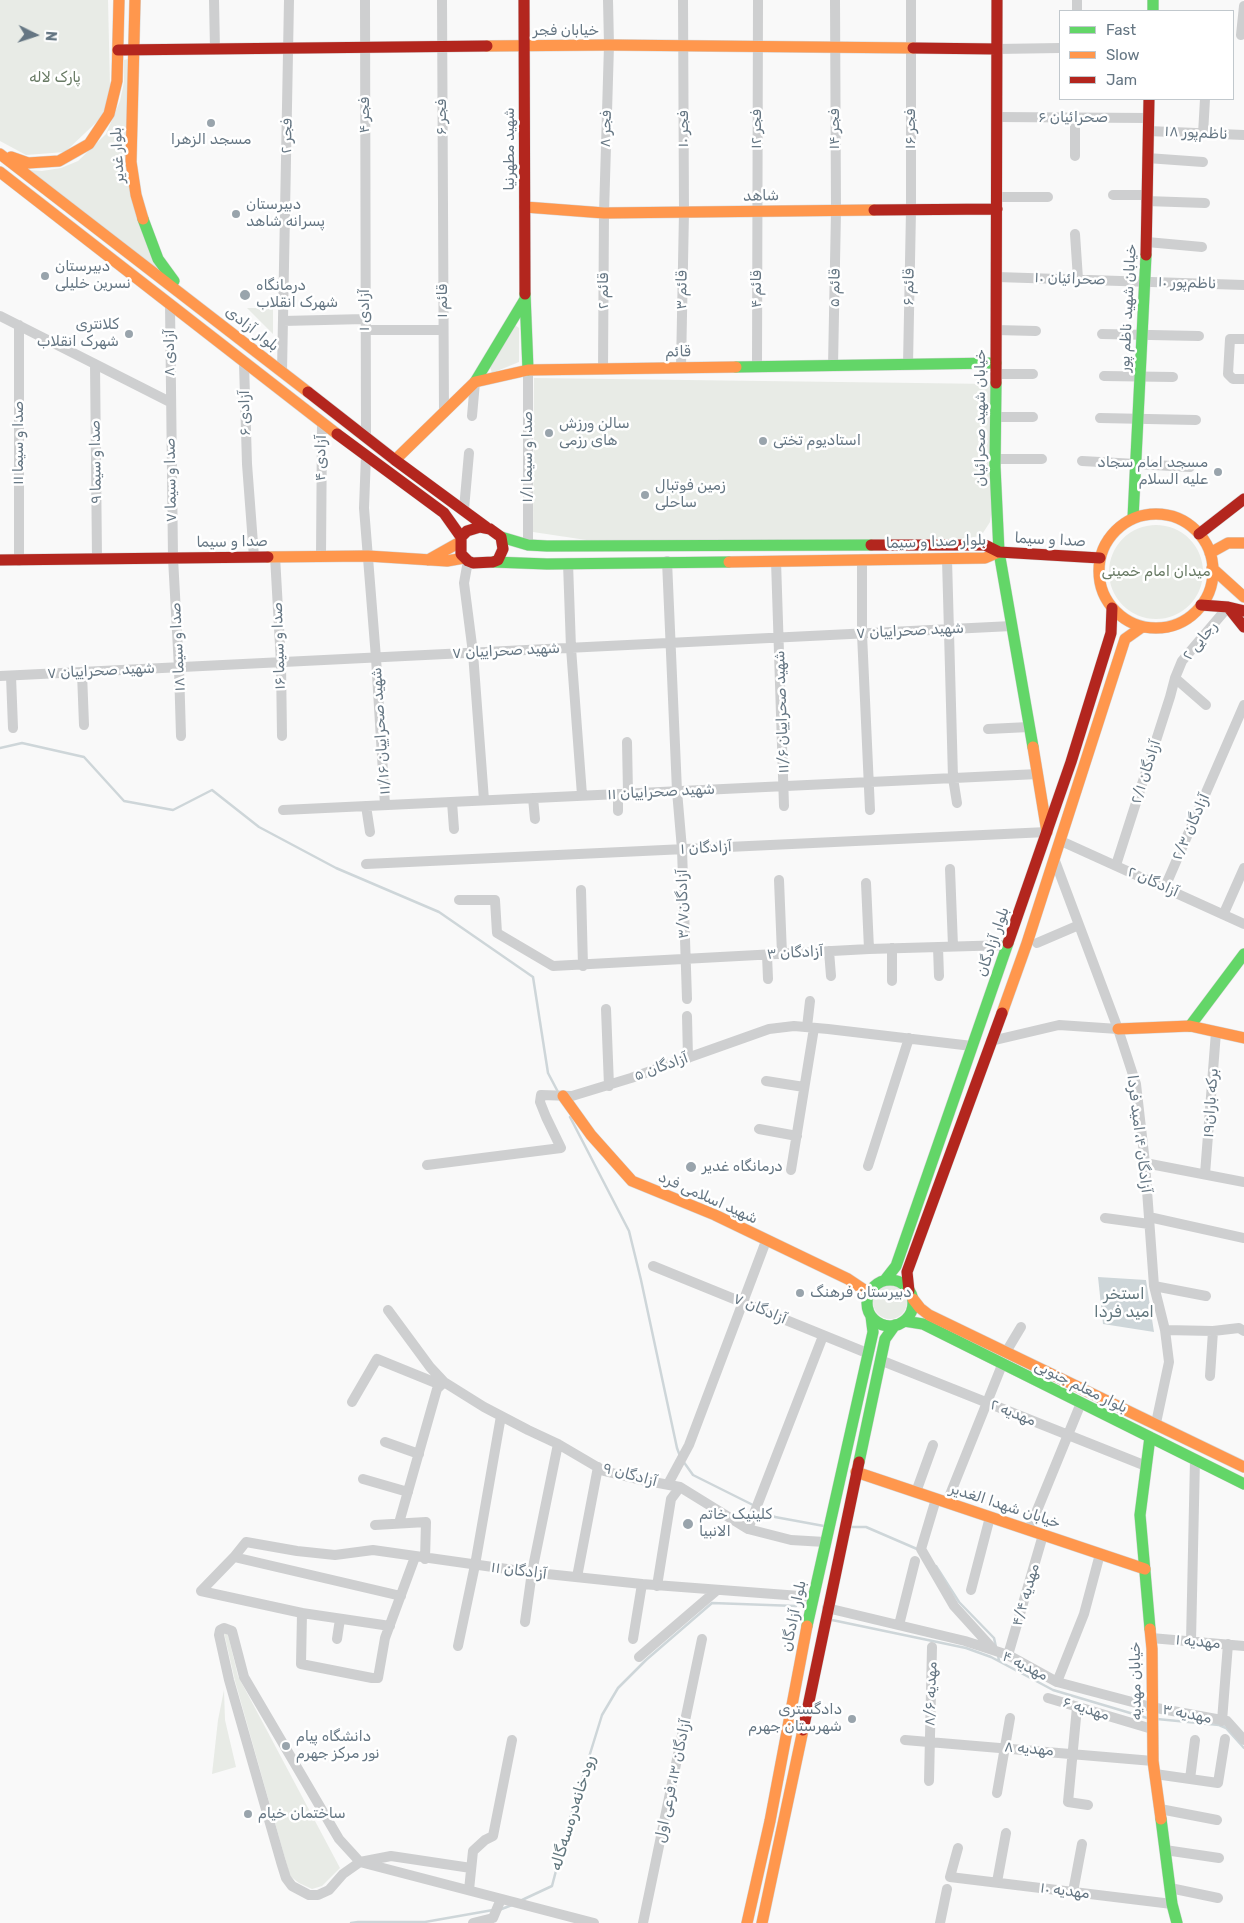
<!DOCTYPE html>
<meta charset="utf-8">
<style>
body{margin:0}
#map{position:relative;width:1244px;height:1923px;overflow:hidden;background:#f9f9f9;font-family:Rubik,sans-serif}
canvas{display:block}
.legend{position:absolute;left:1059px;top:10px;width:175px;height:90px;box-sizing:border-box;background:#fff;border:1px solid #c1c8cd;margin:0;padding:6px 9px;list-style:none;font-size:15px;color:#657683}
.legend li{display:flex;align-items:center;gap:10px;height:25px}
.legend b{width:25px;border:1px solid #c1c8cd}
.north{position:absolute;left:10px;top:10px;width:50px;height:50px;-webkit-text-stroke:4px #fff;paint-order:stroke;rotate:94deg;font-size:14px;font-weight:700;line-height:20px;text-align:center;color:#657683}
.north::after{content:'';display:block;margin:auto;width:18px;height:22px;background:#657683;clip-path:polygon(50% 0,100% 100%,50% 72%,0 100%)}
</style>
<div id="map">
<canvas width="1244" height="1923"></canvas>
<ul class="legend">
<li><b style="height:6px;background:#63d668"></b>Fast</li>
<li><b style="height:6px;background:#ff974d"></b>Slow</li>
<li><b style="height:6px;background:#b3261e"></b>Jam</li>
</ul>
<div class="north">N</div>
</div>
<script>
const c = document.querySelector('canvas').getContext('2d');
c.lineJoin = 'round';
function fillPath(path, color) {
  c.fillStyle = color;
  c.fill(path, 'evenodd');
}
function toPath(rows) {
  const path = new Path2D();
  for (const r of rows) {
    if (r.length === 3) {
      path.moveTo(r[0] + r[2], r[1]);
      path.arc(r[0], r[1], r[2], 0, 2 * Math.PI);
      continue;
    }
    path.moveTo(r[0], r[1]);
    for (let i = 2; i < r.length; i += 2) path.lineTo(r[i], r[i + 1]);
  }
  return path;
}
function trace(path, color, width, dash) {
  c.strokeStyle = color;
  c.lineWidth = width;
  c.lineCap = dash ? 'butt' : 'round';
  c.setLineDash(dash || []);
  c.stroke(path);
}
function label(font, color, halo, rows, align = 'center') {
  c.font = font + ' Rubik,"Noto Sans Arabic",sans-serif';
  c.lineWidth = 5;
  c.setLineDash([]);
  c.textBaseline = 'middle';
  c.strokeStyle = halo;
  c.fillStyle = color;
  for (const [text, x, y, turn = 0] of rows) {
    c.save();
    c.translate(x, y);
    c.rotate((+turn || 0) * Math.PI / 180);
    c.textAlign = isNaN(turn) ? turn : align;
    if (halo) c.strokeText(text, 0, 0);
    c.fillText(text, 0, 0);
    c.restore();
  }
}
fillPath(toPath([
 [0,0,108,0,110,87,104,115,65,152,26,155,0,141],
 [128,59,126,171,165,275,28,170,42,171,61,168,78,161,106,134,120,101,124,82,124,60],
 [247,308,273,308,273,334],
 [515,325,519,328,519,362,492,373,490,367],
 [534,378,993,384,992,508,990,522,981,536,960,539,593,541,533,532],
 [1156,572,47],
 [890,1302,17],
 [224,1633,228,1635,238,1676,340,1868,322,1886,312,1889,299,1883,290,1876,235,1681],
 [224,1690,225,1720,236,1767,212,1774,218,1720]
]), '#e8ebe6');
fillPath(toPath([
 [1098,1277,1146,1280,1154,1332,1103,1324]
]), '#ced6d9');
trace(toPath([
 [0,748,22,743,84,757,124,801,173,810,212,790,259,827,336,868,439,912,533,977,548,1073,558,1092],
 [570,1117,629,1231,641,1280,677,1448,680,1456],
 [683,1461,693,1475,753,1505],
 [758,1508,775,1517,824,1526],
 [852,1527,866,1527,917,1549],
 [936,1566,959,1602,994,1638,996,1647],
 [832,1620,966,1648,991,1657,1053,1690,1147,1718],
 [998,1655,999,1661],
 [1157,1719,1219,1725,1226,1728,1244,1748],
 [522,1900,552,1886,568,1825,602,1715,618,1688,646,1660,712,1603,796,1606],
 [499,1910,512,1905],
 [351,1923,358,1922,425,1922,493,1910]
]), '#ced6d9', 2.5);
const fast = toPath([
 [1153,0,1153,11],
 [143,219,158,259,174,281],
 [525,294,528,370],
 [736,367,996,363],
 [475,382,525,299],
 [996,383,995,467,999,552,1033,747],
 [1133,518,1146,255],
 [501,537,528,545,547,546,871,545],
 [493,562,547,564,729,562],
 [1190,1026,1244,954],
 [885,1280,896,1266,1008,943],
 [890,1303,23],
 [904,1321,923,1324,1244,1484],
 [1150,1437,1140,1515,1150,1629],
 [859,1462,885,1339,895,1325],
 [807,1626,873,1332,871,1316],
 [1161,1819,1172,1904,1177,1923]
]);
const slow = toPath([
 [135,0,131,162,136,195,143,219],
 [487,46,609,45,913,48],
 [0,154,308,392],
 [11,157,28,163,59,161,89,144,109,114,117,81,119,0],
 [0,172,337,434],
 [525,207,604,213,874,210],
 [395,460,475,382,528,370,736,367],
 [1156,571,57],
 [1210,553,1228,543,1244,543],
 [268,557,368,556,447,561,464,558],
 [428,560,460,542],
 [729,562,985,558,999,552],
 [1212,568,1244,597],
 [1033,747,1047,832],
 [1002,1013,1027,943,1125,639,1142,627],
 [1118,1029,1190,1026,1244,1038],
 [563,1096,591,1135,632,1181,715,1215,848,1279,869,1293],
 [913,1299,920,1308,929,1315,1244,1467],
 [856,1472,1145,1569],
 [1150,1629,1152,1649,1153,1761,1161,1819],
 [747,1923,770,1821,807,1626],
 [762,1923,803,1730]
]);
const jam = toPath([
 [524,0,525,294],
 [913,48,997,49],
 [118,50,487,46],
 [874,210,997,209],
 [1146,255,1149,99],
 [996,383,997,0],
 [308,392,395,460,486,527],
 [337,434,444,513,461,537],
 [480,527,490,529,501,537,503,549,498,560,493,562,473,563,468,561,461,554,461,537,467,531,480,527],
 [1199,534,1244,499],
 [871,545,985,545,999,552,1100,558],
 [0,560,268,557],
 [1201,605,1228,607,1244,611],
 [1228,607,1244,627],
 [1008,943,1071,762,1111,633,1112,608],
 [909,1291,907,1272,1002,1013],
 [803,1730,859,1462]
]);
trace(fast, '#d5d6d7', 12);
trace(slow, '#d5d6d7', 12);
trace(jam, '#d5d6d7', 12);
trace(toPath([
 [214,0,215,49],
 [365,0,366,438],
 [442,0,444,413],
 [1077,11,1077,0],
 [1241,35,1244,6],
 [997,49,1060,48],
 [997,117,1148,118],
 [1148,131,1244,135],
 [1203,134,1205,99],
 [1075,156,1075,118],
 [1147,158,1203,162],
 [1113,195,1146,195],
 [997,197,1048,197],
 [1146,201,1205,203],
 [1075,234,1078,279],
 [1147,242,1202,247],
 [997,277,1244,285],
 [170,304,173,558,179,668,181,736],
 [0,316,170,402],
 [283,321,365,319],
 [365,330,443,330],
 [996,330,1036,331],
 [1102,334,1199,336],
 [1244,339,1230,339,1228,374,1233,379,1244,379],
 [244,363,247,464,254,557],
 [95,364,97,559],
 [908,365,911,210,911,0],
 [757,366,758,0],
 [833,366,836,211,835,0],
 [681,367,684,212,683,0],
 [603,369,604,213,609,45,608,0],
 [528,370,528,545],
 [282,372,289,0],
 [995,374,1033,374],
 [1104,376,1173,377],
 [472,416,475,382],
 [995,417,1033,417],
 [1100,418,1196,420],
 [366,455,364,508,376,658,385,805],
 [995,459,1042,459],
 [1082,461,1190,467],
 [464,509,469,453],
 [275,556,281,663,282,736],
 [321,556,322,423],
 [862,559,862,634,870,810],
 [947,559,953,778,957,803],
 [19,561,19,325],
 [468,561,464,583,473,653,484,800],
 [667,561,677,791,682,849,687,999],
 [776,561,784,806],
 [568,563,571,648,582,795],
 [82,673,84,725],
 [0,676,1012,626],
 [11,676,13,728],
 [1175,678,1206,705],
 [988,729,1029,727],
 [627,742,628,793],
 [533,798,535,819],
 [452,802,454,829],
 [366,806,370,832],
 [283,810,1038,774],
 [618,811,618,794],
 [1061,841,1244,924],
 [1055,861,1118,1029,1136,1084,1145,1163,1154,1286,1165,1330,1169,1362,1156,1423],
 [366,864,1047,832],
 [1116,865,1170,697,1175,678,1182,661,1228,607],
 [950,869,953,946],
 [779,880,782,954],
 [866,883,869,949],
 [1165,887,1244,705],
 [581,890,583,966],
 [459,900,495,900,497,933,553,966,869,949,1008,945],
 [1224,913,1244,868],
 [1037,943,1079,925],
 [938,947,939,976],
 [829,951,831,976],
 [767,955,768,979],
 [892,981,892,948],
 [606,1009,609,1086],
 [687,1016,688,1058],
 [807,1027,810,1001],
 [991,1041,1059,1025,1118,1029],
 [766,1081,804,1087],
 [759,1129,797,1136],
 [1145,1163,1244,1182],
 [427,1165,561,1148,546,1117,540,1102,541,1095,572,1096,631,1078,769,1029,794,1026,828,1029,972,1046],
 [868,1166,909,1038],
 [791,1170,814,1028],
 [1205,1174,1216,1032],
 [1149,1217,1244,1238],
 [1105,1218,1149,1224],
 [653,1266,867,1353],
 [1154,1286,1206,1296],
 [388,1310,430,1367,444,1382,484,1407,528,1430,558,1444,604,1471,637,1479,680,1487,748,1529,791,1540,825,1542],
 [1165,1330,1213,1331,1239,1328,1244,1331],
 [1006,1352,1021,1327],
 [880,1360,1146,1466],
 [1210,1376,1213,1331],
 [352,1402,377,1359,441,1385],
 [385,1442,419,1454],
 [363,1479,408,1492],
 [668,1484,689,1445,766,1241],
 [916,1492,933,1445],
 [936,1499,921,1549,954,1606,993,1649],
 [947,1502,1002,1365],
 [399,1523,437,1389,444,1382],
 [375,1525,426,1522,425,1559],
 [748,1529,823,1336],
 [1029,1530,1081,1403],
 [234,1557,246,1542,297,1551,335,1555,373,1550,528,1572,642,1584,813,1597],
 [577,1577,598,1467],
 [657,1586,671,1499,680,1487],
 [971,1590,990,1517],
 [201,1591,302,1613,301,1664,372,1678,378,1678,385,1638,415,1557],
 [201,1591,234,1557,401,1596],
 [827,1608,965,1641,1008,1655,1057,1682,1151,1707,1227,1721,1244,1740],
 [302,1613,390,1626],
 [525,1622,532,1572,558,1444],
 [899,1625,915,1561],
 [1151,1638,1244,1646],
 [337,1639,340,1619],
 [633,1639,642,1584],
 [1191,1641,1195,1459],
 [458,1646,475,1565,501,1416],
 [1008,1655,1043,1535],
 [639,1657,716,1591],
 [1057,1682,1084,1614,1100,1554],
 [1048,1698,1152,1729],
 [1077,1707,1068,1802,1088,1805],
 [1222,1721,1228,1644],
 [905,1740,1153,1761],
 [1155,1774,1218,1783,1225,1739],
 [1190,1779,1195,1740],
 [929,1781,932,1647],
 [997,1793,1010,1718],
 [1160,1809,1217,1820],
 [958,1848,950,1877,1172,1904],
 [1165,1850,1219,1858],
 [471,1868,391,1856,360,1862,343,1874,329,1890,318,1895,309,1895,292,1886,286,1878,281,1862,229,1680,219,1635,220,1630,224,1628,232,1631,244,1677,339,1839,360,1862,594,1923],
 [997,1882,1006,1833],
 [1170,1888,1218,1898],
 [469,1890,473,1851,485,1840,493,1836,512,1740],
 [1073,1892,1082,1844],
 [473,1923,493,1918,501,1899],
 [643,1923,702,1639],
 [940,1923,947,1889]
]), '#cecfd0', 10);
trace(fast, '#63d668', 11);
trace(slow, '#ff974d', 11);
trace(jam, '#b3261e', 11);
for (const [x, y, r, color] of [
 [211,123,5,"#99a4ac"],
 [236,214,5,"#99a4ac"],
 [45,276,5,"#99a4ac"],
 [245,295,6,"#99a4ac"],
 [129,334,5,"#99a4ac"],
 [549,433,5,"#99a4ac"],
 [763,441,5,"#99a4ac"],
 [1218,472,5,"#99a4ac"],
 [645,495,5,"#99a4ac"],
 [691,1167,6,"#99a4ac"],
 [800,1293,5,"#99a4ac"],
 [688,1524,6,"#99a4ac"],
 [852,1719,5,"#99a4ac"],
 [286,1746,5,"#99a4ac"],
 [248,1814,5,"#99a4ac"]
]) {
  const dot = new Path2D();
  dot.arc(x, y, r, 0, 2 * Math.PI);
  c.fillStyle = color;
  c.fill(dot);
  trace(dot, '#fff', 2);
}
label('15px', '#657683', '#fff', [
 ["خیابان فجر",566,31],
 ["فجر ۴",365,115,-90],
 ["فجر ۶",442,117,-90],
 ["صحرائیان ۶",1073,118],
 ["فجر ۸",606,129,-88],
 ["فجر ۱۰",684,129,-90],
 ["فجر ۱۲",757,129,-90],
 ["فجر ۱۴",835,129,-90],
 ["فجر ۱۶",911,129,-90],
 ["ناظم‌پور ۱۸",1196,133,3],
 ["فجر ۲",287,136,-89],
 ["شهید مطهرنیا",510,149,-90],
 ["بلوار غدیر",118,155,-93],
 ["شاهد",761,196,-1],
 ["صحرائیان ۱۰",1070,279,2],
 ["ناظم‌پور ۱۰",1187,283,2],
 ["قائم ۶",909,287,-89],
 ["قائم ۵",835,288,-89],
 ["قائم ۴",757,289,-90],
 ["قائم ۳",682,290,-89],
 ["قائم ۲",604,291,-90],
 ["قائم ۱",443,301,-90],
 ["خیابان شهید ناظم پور",1128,308,-87],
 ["آزادی ۱",365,310,-90],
 ["بلوار آزادی",252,329,38],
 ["قائم",678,352,-1],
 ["آزادی ۸",170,353,-90],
 ["آزادی ۶",245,413,-91],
 ["خیابان شهید صحرائیان",981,418,-90],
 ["صدا و سیما ۱۱",19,443,-90],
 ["صدا و سیما ۱/۱",528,457,-90],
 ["آزادی ۴",321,458,-89],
 ["صدا و سیما ۹",96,462,-91],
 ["صدا و سیما ۷",171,480,-91],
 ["صدا و سیما",1050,540,3],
 ["صدا و سیما",232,542,-1],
 ["بلوار صدا و سیما",936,542,-2],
 ["شهید صحراییان ۷",910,631,-3],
 ["رجایی ۲",1200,641,-51],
 ["صدا و سیما ۱۶",279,646,-92],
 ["صدا و سیما ۱۸",178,647,-93],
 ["شهید صحراییان ۷",506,651,-3],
 ["شهید صحراییان ۷",101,671,-3],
 ["شهید صحراییان ۱۱/۶",782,712,-92],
 ["شهید صحراییان ۱۱/۱۶",381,731,-94],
 ["آزادگان ۲/۱",1146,772,-72],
 ["شهید صحراییان ۱۱",661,792,-3],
 ["آزادگان ۲/۳",1191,827,-66],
 ["آزادگان ۱",706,848,-3],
 ["آزادگان ۲",1153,882,24],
 ["آزادگان۳/۷",683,904,-91],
 ["بلوار آزادگان",993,942,-71],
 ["آزادگان ۳",795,953,-3],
 ["آزادگان ۵",661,1067,-20],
 ["برکه باران۱۹",1211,1103,-86],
 ["آزادگان ۴، امید فردا",1139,1134,83],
 ["شهید اسلامی فرد",708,1198,24],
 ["آزادگان ۷",760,1309,23],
 ["بلوار معلم جنوبی",1081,1387,26],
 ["مهدیه ۲",1013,1413,22],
 ["آزادگان ۹",630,1475,15],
 ["خیابان شهدا الغدیر",1005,1506,18],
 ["آزادگان ۱۱",519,1571,7],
 ["مهدیه ۴/۴",1026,1595,-74],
 ["بلوار آزادگان",794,1616,-78],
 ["مهدیه ۱",1198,1642,5],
 ["مهدیه ۴",1025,1666,26],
 ["خیابان مهدیه",1136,1681,-91],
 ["مهدیه ۸/۶",931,1694,-88],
 ["مهدیه ۶",1086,1709,17],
 ["مهدیه ۳",1187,1714,11],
 ["مهدیه ۸",1029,1749,5],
 ["آزادگان ۱۳، فرعی اول",673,1781,-78],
 ["مهدیه ۱۰",1065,1891,7]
]);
label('15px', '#687a64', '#fff', [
 ["پارک لاله",55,78],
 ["میدان امام خمینی",1156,572]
]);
label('15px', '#657683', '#fff', [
 ["مسجد الزهرا",211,140,"center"],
 ["دبیرستان",246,205],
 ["پسرانه شاهد",246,222],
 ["دبیرستان",55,267],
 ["نسرین خلیلی",55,284],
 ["درمانگاه",256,286],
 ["شهرک انقلاب",256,303],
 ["کلانتری",119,325,"right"],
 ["شهرک انقلاب",119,342,"right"],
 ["سالن ورزش",559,424],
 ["های رزمی",559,441],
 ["استادیوم تختی",773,441],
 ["مسجد امام سجاد",1208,463,"right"],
 ["علیه السلام",1208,480,"right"],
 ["زمین فوتبال",655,486],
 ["ساحلی",655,503],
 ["درمانگاه غدیر",702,1167],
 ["دبیرستان فرهنگ",810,1293],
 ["کلینیک خاتم",699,1515],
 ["الانبیا",699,1532],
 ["دادگستری",842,1710,"right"],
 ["شهرستان جهرم",842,1727,"right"],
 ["دانشگاه پیام",296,1737],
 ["نور مرکز جهرم",296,1754],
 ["ساختمان خیام",258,1814]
], 'left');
label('italic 16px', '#60757c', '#fff', [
 ["استخر",1124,1294],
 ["امید فردا",1124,1312],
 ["رودخانه‌دره‌سه‌گاله",573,1813,-73]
]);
</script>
